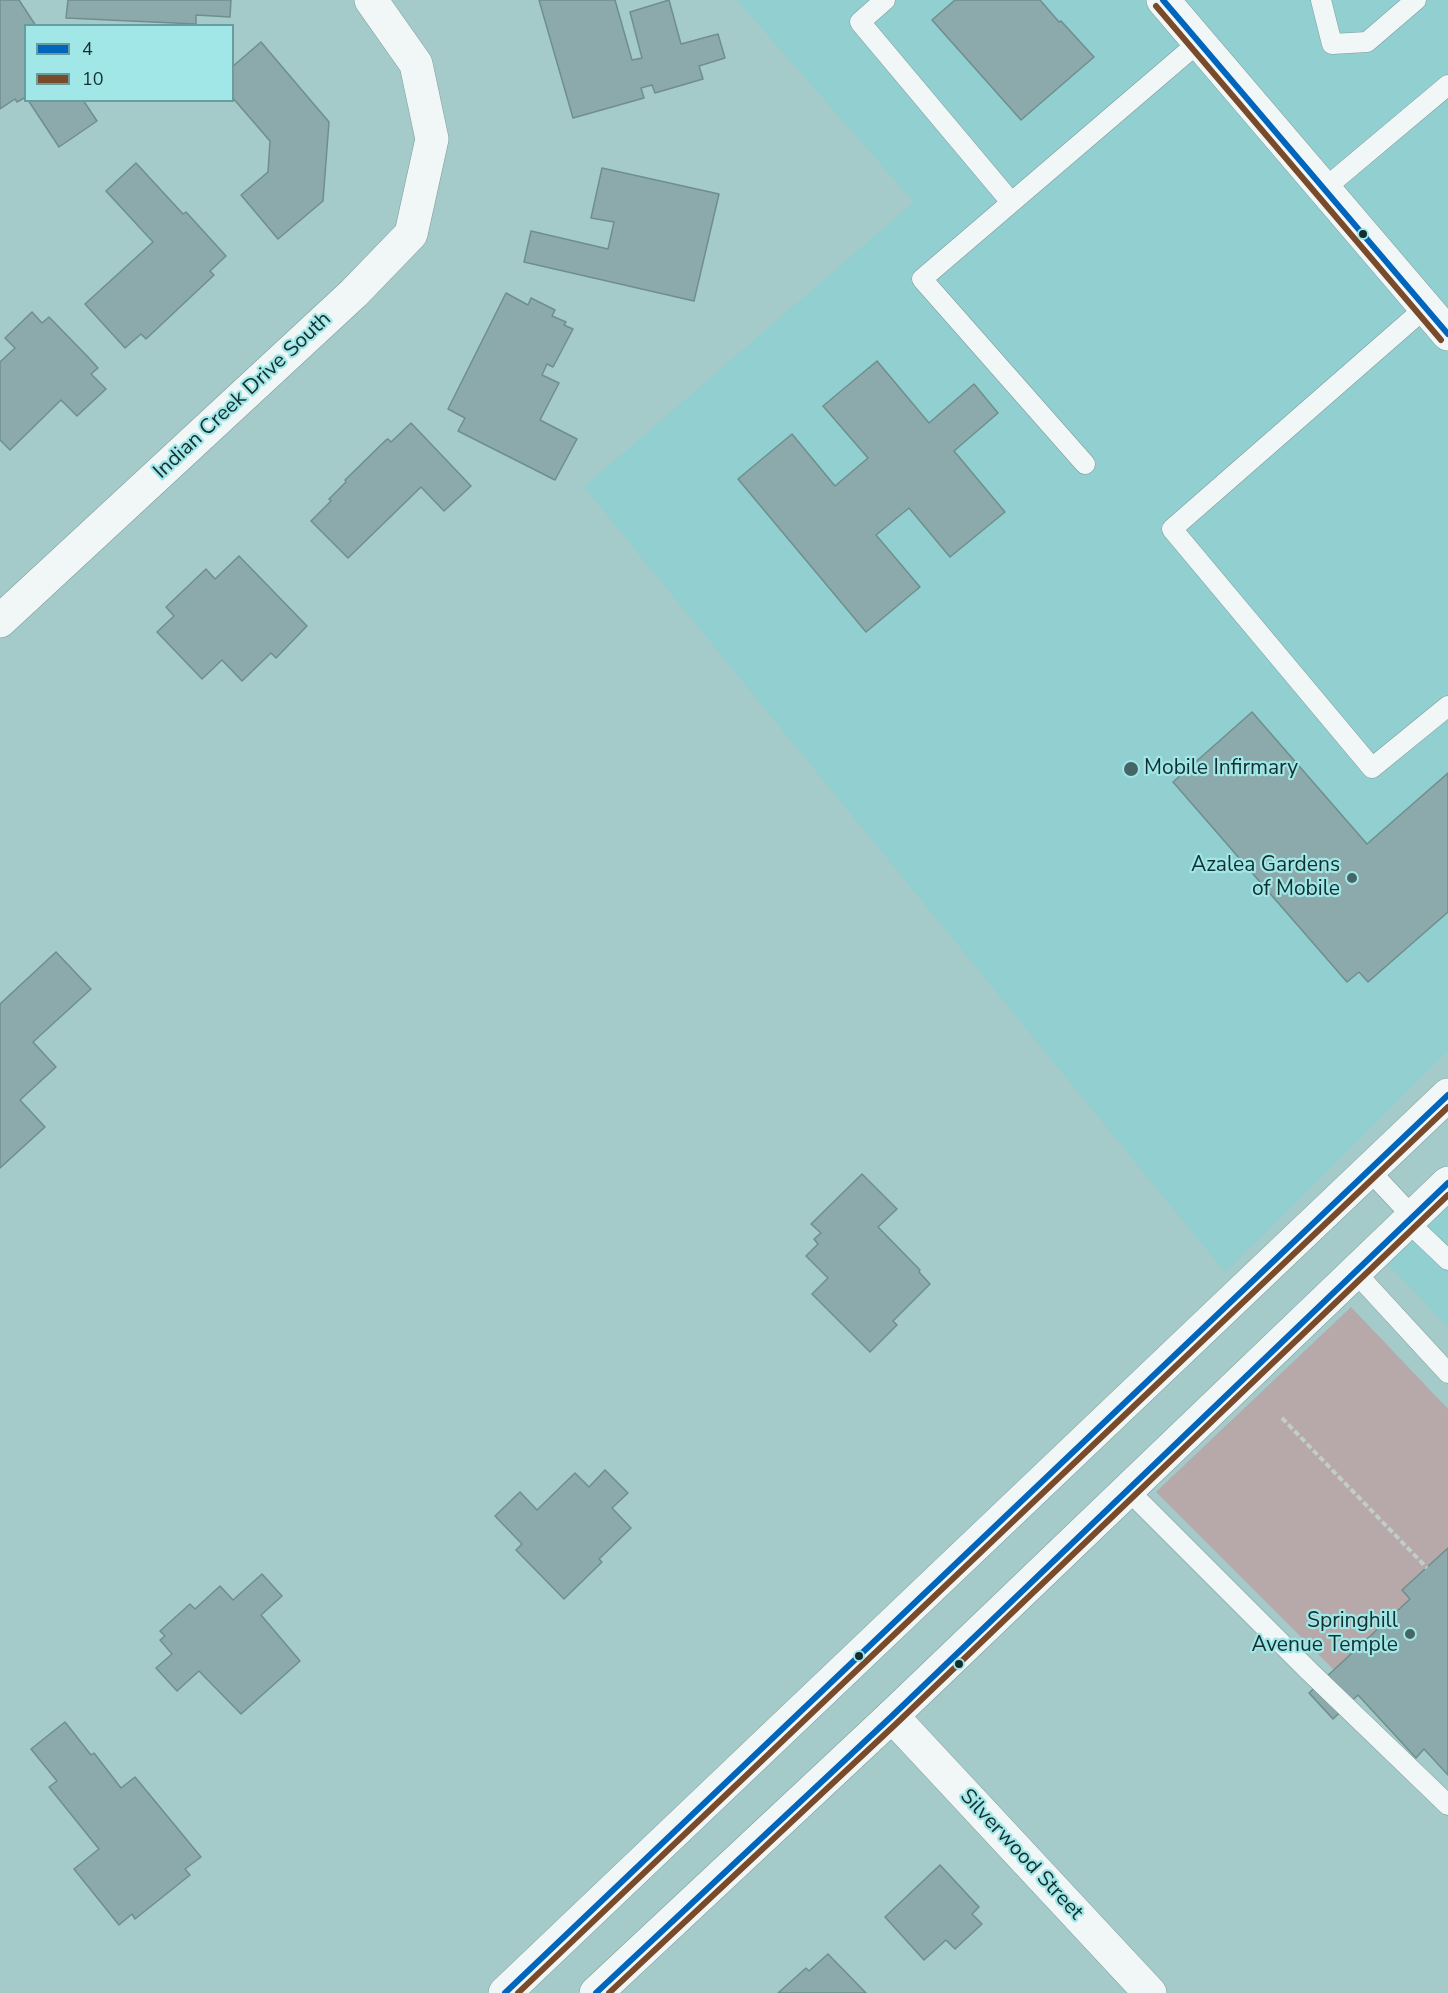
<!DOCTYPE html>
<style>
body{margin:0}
#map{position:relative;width:1448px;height:1993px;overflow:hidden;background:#a4caca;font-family:"Nunito Sans",sans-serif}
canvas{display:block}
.legend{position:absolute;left:24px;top:24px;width:210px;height:78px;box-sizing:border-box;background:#a1e7e7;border:2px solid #689d9e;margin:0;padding:8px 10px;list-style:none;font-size:18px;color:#132f30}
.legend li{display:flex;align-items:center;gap:12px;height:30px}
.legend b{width:30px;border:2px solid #689d9e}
</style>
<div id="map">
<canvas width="1448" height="1993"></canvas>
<ul class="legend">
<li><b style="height:8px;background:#0065bd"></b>4</li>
<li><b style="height:8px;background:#7a4b2a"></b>10</li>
</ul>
</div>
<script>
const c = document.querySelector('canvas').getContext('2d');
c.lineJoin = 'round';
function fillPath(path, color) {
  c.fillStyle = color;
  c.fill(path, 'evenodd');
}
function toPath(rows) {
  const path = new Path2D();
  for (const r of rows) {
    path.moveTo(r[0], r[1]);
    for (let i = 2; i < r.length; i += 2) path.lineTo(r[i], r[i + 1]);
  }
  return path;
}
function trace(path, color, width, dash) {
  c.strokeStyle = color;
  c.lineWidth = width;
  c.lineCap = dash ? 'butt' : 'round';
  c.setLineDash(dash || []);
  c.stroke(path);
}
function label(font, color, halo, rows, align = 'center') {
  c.font = font + ' "Nunito Sans",sans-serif';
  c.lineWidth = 4.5;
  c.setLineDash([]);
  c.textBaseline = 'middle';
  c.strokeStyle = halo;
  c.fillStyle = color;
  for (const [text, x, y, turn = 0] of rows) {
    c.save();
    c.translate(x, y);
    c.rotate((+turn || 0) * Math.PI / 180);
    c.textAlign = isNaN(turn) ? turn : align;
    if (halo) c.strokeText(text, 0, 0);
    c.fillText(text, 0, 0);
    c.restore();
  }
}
fillPath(toPath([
 [737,0,1448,0,1448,1051,1225,1272,584,487,914,202],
 [1448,1206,1448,1327,1388,1264]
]), '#91cfd0');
fillPath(toPath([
 [1351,1307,1448,1409,1448,1548,1402,1590,1410,1599,1334,1670,1156,1492]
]), '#b7a8a9');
const building = toPath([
 [0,0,19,0,36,26,26,26,26,97,17,102,15,99,0,109,0,0],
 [68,0,231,0,230,17,196,15,196,24,66,18,68,0],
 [539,0,615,0,632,60,642,58,630,12,669,0,681,44,718,34,725,58,699,66,703,79,655,93,652,85,641,88,644,98,573,118,539,0],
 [955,0,1040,0,1059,22,1061,21,1094,57,1021,120,932,20,955,0],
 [261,42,329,122,323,201,278,239,241,195,268,172,270,141,232,97,232,67,261,42],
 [28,100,83,100,97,121,59,147,28,100],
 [136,163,183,214,186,212,226,256,210,271,214,275,146,339,141,334,125,348,85,304,153,242,106,191,136,163],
 [602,168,719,194,694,301,524,262,531,231,608,249,614,222,591,218,602,168],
 [506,293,528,305,531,298,555,310,552,316,566,322,564,325,573,329,553,367,547,364,542,375,559,383,540,420,577,439,555,480,458,431,465,418,448,409,506,293],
 [32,312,42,323,49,317,88,357,98,368,91,374,106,389,77,416,61,400,10,450,0,440,0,362,15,348,5,338,32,312],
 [877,361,929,423,974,384,998,413,954,451,1005,512,950,557,909,508,876,535,920,587,866,632,738,479,792,434,835,486,868,458,823,406,877,361],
 [411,423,471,486,444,511,421,487,348,558,311,521,331,501,329,499,346,482,345,480,386,440,388,439,391,442,411,423],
 [239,556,307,626,276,658,271,653,242,681,222,660,202,679,157,632,174,616,166,607,206,569,215,579,239,556],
 [1252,712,1367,844,1448,773,1448,912,1368,982,1359,972,1347,982,1173,782,1252,712],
 [56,952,91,989,33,1042,56,1067,20,1100,45,1127,0,1168,0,1004,56,952],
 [862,1174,897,1209,878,1227,920,1270,919,1272,930,1284,893,1321,897,1325,870,1352,812,1294,828,1278,806,1256,818,1244,814,1239,821,1233,811,1224,862,1174],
 [605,1470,628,1493,612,1508,631,1528,599,1559,602,1562,564,1599,516,1550,522,1544,495,1516,520,1492,537,1510,575,1473,589,1487,605,1470],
 [1448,1548,1448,1775,1424,1749,1416,1758,1358,1695,1333,1719,1309,1693,1410,1599,1402,1590,1448,1548],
 [262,1574,282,1596,261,1615,300,1661,241,1714,199,1671,177,1691,156,1668,172,1654,160,1640,165,1636,160,1631,190,1604,195,1609,220,1586,233,1600,262,1574],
 [65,1722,91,1755,94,1753,121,1788,135,1777,201,1857,185,1869,190,1875,135,1919,132,1914,119,1925,74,1869,99,1849,49,1787,57,1781,31,1749,65,1722],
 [940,1865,979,1907,972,1914,982,1924,955,1949,946,1940,924,1960,885,1917,940,1865],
 [828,1954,866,1993,778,1993,806,1968,809,1971,828,1954]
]);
fillPath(building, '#8caaab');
trace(building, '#6f8e8e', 1.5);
const lane = toPath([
 [885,0,860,22,1011,202],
 [1321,0,1332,44,1367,42,1416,0],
 [1324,189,1448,85],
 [1425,308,1172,529,1372,768,1448,706],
 [1085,464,922,279,1199,42],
 [1369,1170,1413,1217],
 [1408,1222,1448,1260],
 [1356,1273,1448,1373],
 [1128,1490,1308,1670,1448,1805]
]);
const street = toPath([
 [1163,0,1448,334],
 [0,621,354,293,411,234,432,139,416,64,371,0],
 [892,1716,1150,1993]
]);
const primary = toPath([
 [505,1993,1448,1095],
 [596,1993,892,1716,1448,1183]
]);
trace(lane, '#7e9c9c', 21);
trace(street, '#7e9c9c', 34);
trace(primary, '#7e9c9c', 34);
trace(toPath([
 [1282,1418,1427,1568]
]), '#c1cdcd', 4, [6, 3]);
trace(lane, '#f1f7f7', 20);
trace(street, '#f1f7f7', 33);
trace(primary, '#f1f7f7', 33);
trace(toPath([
 [1163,0,1448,334],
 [505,1993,1448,1095],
 [596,1993,892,1716,1448,1183]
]), '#0065bd', 6);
trace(toPath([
 [1156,6,1441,340],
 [518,1993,1448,1107],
 [609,1993,898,1722,1448,1195]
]), '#7a4b2a', 6);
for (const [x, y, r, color] of [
 [1363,234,5,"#132f30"],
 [1131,769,8,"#466566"],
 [1352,878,6,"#466566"],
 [1410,1634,6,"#466566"],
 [859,1656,5,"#132f30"],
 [959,1664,5,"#132f30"]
]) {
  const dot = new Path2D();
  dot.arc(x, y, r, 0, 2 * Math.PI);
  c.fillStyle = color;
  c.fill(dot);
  trace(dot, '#a1e7e7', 2);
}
label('21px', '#132f30', '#a1e7e7', [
 ["Indian Creek Drive South",243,396,-43],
 ["Silverwood Street",1021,1855,47]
]);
label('21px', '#132f30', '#a1e7e7', [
 ["Mobile Infirmary",1144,769,"left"],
 ["Azalea Gardens",1340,866],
 ["of Mobile",1340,890],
 ["Springhill",1398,1622],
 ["Avenue Temple",1398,1646]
], 'right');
</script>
